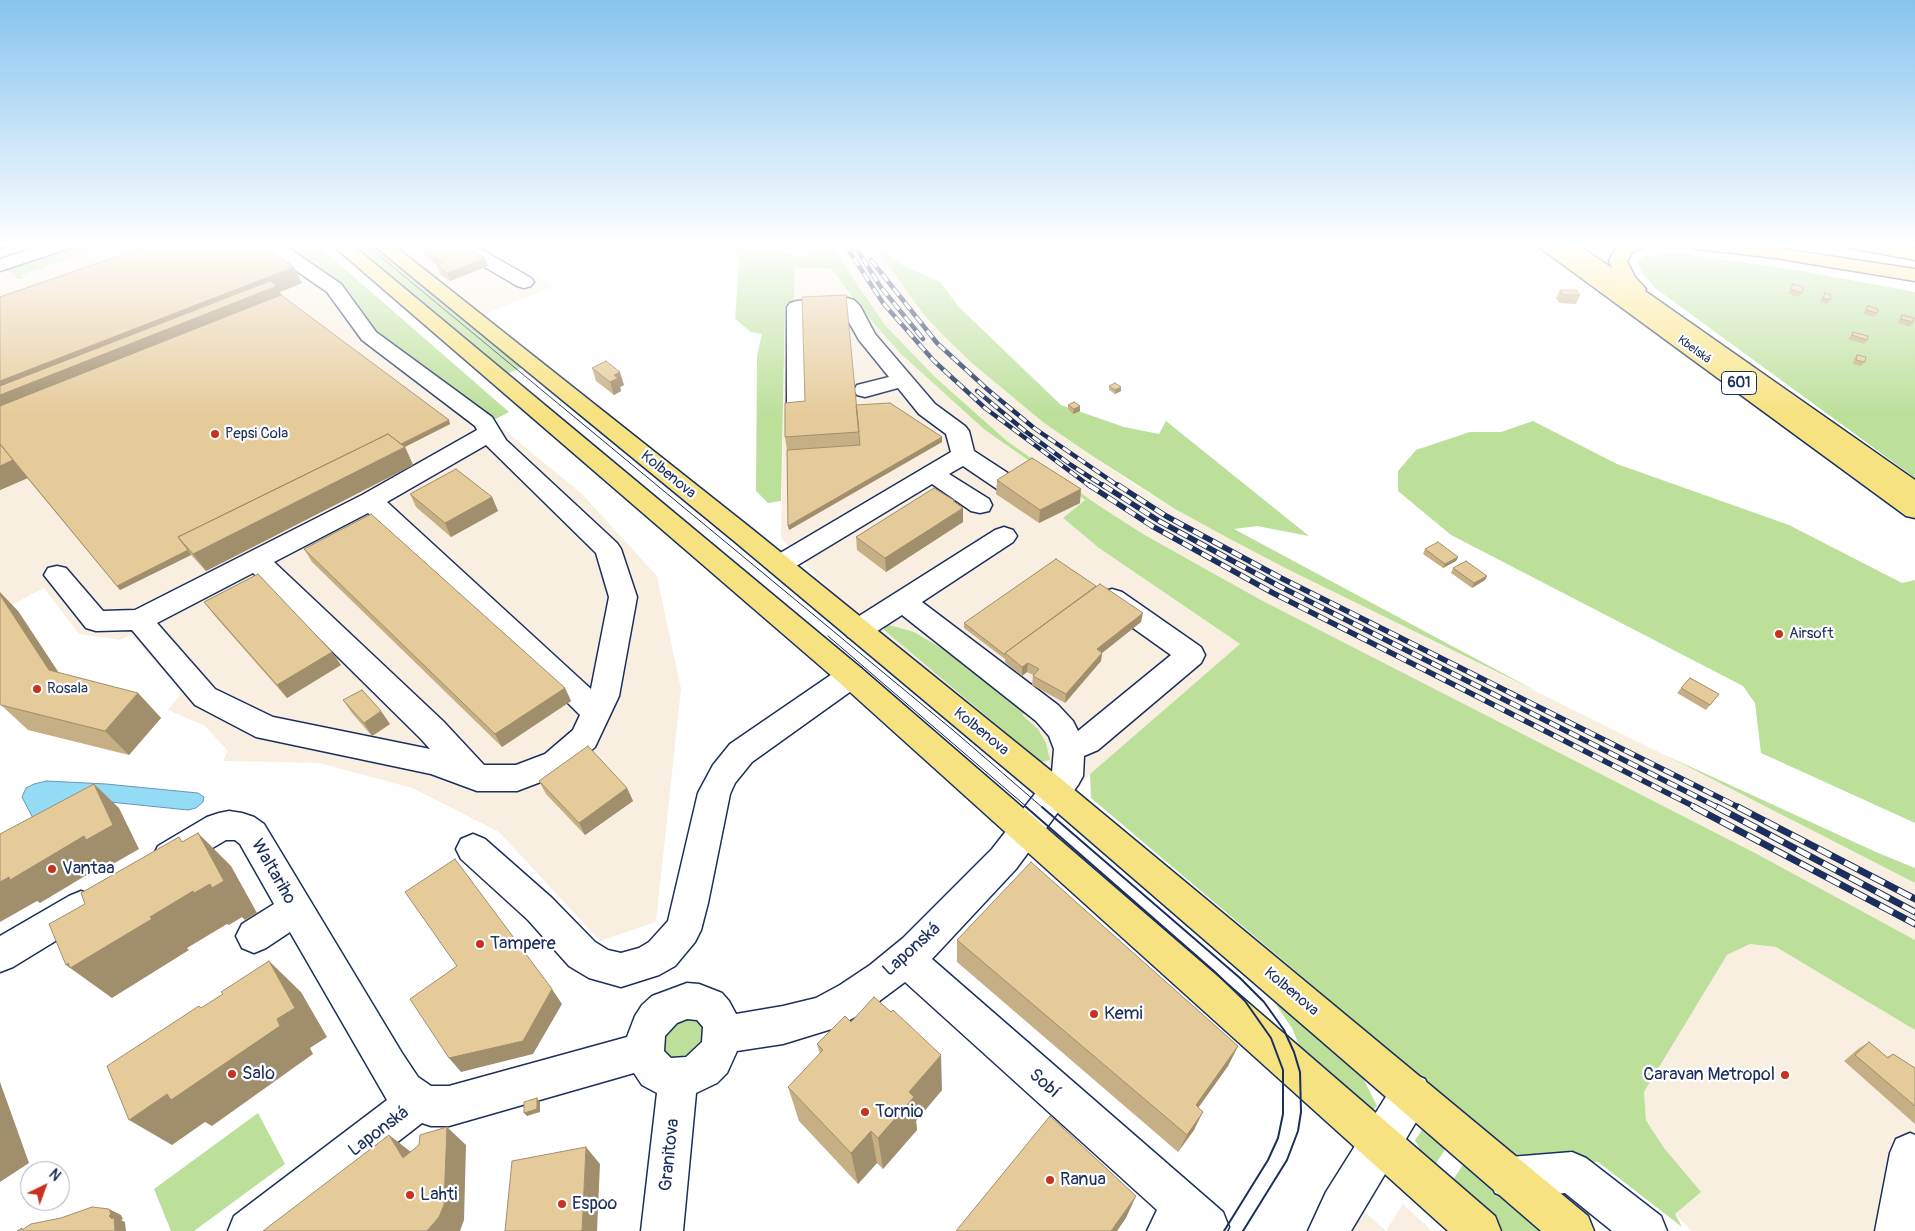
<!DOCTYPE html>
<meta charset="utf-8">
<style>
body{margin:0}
#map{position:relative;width:1915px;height:1231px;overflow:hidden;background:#fff;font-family:Pangolin,sans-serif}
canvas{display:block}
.north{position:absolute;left:20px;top:1161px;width:50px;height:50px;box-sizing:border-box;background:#fff;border:1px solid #a4acbf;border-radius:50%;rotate:42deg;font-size:14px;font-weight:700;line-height:20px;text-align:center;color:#1b2f5e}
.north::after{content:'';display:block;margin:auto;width:18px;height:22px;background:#c8321e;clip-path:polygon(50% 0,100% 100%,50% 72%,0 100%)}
</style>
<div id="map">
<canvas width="1915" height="1231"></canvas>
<div class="north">N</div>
</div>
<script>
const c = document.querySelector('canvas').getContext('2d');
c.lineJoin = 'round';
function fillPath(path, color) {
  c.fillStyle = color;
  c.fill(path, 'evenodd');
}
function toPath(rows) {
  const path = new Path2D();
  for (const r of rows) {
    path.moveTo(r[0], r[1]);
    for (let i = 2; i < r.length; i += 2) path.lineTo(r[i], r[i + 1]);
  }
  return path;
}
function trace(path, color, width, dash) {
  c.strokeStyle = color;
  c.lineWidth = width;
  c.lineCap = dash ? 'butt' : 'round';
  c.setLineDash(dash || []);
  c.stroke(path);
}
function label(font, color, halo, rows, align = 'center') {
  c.font = font + ' Pangolin,sans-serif';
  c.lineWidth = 4.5;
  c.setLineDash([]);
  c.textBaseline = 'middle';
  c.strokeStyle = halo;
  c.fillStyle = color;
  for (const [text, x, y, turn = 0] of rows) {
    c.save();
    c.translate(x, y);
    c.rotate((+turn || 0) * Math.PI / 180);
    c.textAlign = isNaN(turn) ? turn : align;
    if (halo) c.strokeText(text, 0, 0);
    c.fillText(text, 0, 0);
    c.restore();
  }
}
fillPath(toPath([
 [75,243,282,243,345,287,354,299,361,315,487,418,498,425,582,494,657,576,681,689,656,922,600,941,499,832,412,788,319,763,223,761,228,751,205,726,168,710,182,692,131,635,120,640,79,634,44,588,0,611,0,268],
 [390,243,482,243,555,286,480,316],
 [832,243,872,243,924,315,973,364,1044,423,1132,483,1175,509,1289,570,1667,756,1915,883,1915,940,1757,854,1261,600,1143,534,1098,505,1007,441,935,377,885,325,846,268],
 [795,267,832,269,861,309,901,354,985,430,1085,500,1063,518,1099,548,1240,644,1090,774,1075,792,857,619,781,538,785,305,794,301],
 [1750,944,1776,947,1915,1030,1915,1231,1692,1231,1675,1214,1664,1148,1646,1119,1644,1092,1727,955],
 [1403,1204,1432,1231,1308,1231,1357,1205,1386,1231]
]), '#f8efe1');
fillPath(toPath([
 [75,243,117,243,21,275,24,279,18,279,12,273,7,272,7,268,24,260],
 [283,243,315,243,509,412,492,421,379,337,361,315,354,299,345,287],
 [350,243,370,243,524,367,507,374],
 [738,243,772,243,785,253,805,257,809,252,805,243,832,243,846,268,885,325,935,377,1007,441,1098,505,1143,534,1261,600,1757,854,1915,940,1915,1030,1776,947,1750,944,1727,955,1644,1092,1646,1120,1664,1148,1701,1192,1675,1214,1682,1227,1598,1162,1519,1160,1091,798,1090,774,1240,644,1099,548,1063,518,1085,500,985,430,901,354,861,309,832,269,795,267,794,301,785,305,781,501,768,503,756,491,757,356,762,334,751,332,735,319,739,261,736,250],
 [872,243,901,243,881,248,900,264,940,282,959,307,1061,405,1124,427,1159,434,1166,421,1309,536,1257,526,1234,529,1536,691,1289,570,1230,539,1175,509,1091,455,1044,423,973,364,947,339,924,315],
 [1681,254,1797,270,1915,292,1915,478,1655,288,1642,273,1637,261,1648,255],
 [1533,421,1617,464,1789,525,1902,583,1915,580,1915,823,1761,753,1755,703,1743,686,1451,535,1398,491,1398,471,1416,450,1470,432,1501,432],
 [889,625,914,632,941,648,944,646,1027,711,1022,715,1038,729,1046,743,1050,760,1041,762,884,630,885,627],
 [1667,756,1876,852,1915,868,1915,883],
 [1258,983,1359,1070,1377,1106,1368,1116,1305,1060,1292,1028,1272,999],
 [680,1018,695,1020,700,1023,704,1029,703,1043,695,1056,674,1061,663,1053,660,1040],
 [258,1113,285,1164,194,1231,171,1231,154,1189],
 [1428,1129,1448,1145,1431,1171,1415,1140,1422,1130],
 [1465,1162,1547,1231,1499,1231,1448,1187]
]), '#bce09a');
const water = toPath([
 [47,781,106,784,198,793,204,797,203,802,196,808,188,810,100,801,38,828,22,797,26,788,34,784,47,781]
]);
fillPath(water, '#94dbf6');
trace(water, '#6496b9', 1);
const minor = toPath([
 [49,243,75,243,73,247,0,271,0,259,49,243],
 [260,243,281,243,341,284,376,332,492,417,506,440,617,543,621,549,637,597,619,696,595,747,567,772,517,791,477,791,431,774,256,737,195,705,132,630,96,631,86,628,44,575,48,568,57,566,66,568,103,611,135,610,362,495,477,430,475,426,362,340,327,292,262,247,260,243],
 [486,445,596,553,609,597,591,689,387,502,486,445],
 [368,513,503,639,580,715,573,730,545,754,516,765,484,765,443,721,274,562,368,513],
 [253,573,421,739,430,749,273,717,215,689,157,623,253,573],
 [449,243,470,243,531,278,534,282,531,286,524,288,517,286,451,247,449,243],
 [847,298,854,300,860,306,875,334,935,404,965,426,969,431,974,451,1040,494,1043,500,1040,506,1031,508,1022,506,963,466,949,474,989,499,992,505,989,511,980,513,971,511,932,484,788,571,779,574,770,571,766,565,770,559,951,452,946,434,919,414,898,388,865,397,857,395,854,390,857,385,889,377,859,340,842,310,807,312,809,413,806,418,798,420,790,418,787,413,787,307,790,303,797,301,847,298],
 [1004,527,1013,530,1017,536,1013,542,922,602,1058,705,1073,721,1078,731,1171,655,1102,606,1098,599,1102,592,1112,589,1122,592,1201,647,1205,655,1201,663,1098,750,1084,756,1083,776,1078,785,1016,869,932,959,1223,1212,1229,1227,1227,1231,1147,1231,1157,1210,905,982,866,1011,835,1028,783,1044,737,1051,727,1073,717,1083,696,1093,683,1231,641,1231,657,1093,642,1085,634,1073,449,1126,431,1126,422,1123,283,1231,228,1231,234,1216,387,1100,290,932,266,948,254,953,242,948,236,936,242,924,274,904,240,844,235,840,226,840,182,866,170,871,158,866,153,856,158,846,207,817,219,813,229,811,242,813,254,817,264,824,402,1053,418,1077,431,1086,449,1086,627,1037,635,1016,642,1005,652,996,687,983,699,984,722,993,729,1001,736,1014,783,1006,816,998,840,985,870,965,903,938,992,849,1052,772,1054,749,1049,736,1036,721,902,615,868,637,858,640,848,637,844,630,848,623,995,530,1004,527],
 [687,1019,697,1020,703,1027,702,1042,686,1057,671,1058,664,1051,665,1036,677,1023,687,1019],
 [851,665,861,668,865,676,861,684,752,762,735,783,730,794,708,903,701,930,695,942,675,966,659,975,621,987,589,978,569,966,528,920,461,859,456,849,461,839,473,834,485,839,552,898,595,942,608,950,621,953,639,948,649,942,668,921,698,793,713,765,730,744,841,668,851,665],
 [81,891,93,896,98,907,93,918,13,967,0,972,0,936,69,896,81,891],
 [1411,1073,1425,1079,1431,1093,1425,1107,1351,1231,1308,1231,1326,1192,1397,1079,1411,1073],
 [1910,1133,1915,1135,1915,1231,1875,1231,1890,1153,1896,1139,1910,1133],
 [1572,1152,1586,1158,1661,1216,1667,1231,1612,1231,1565,1193,1510,1199,1495,1193,1489,1178,1495,1163,1510,1157,1572,1152]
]);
const major = toPath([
 [330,243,350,243,861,668,1495,1216,1501,1231,1448,1231,841,684,330,243],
 [371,243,391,243,752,529,1066,783,1588,1216,1594,1231,1541,1231,1044,801,734,541,371,243],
 [1537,243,1557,243,1915,498,1915,518,1906,516,1539,247,1537,243]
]);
const highway = toPath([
 [1555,243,1575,243,1612,268,1609,261,1617,245,1623,243,1646,243,1644,247,1632,252,1627,261,1635,277,1646,289,1645,291,1915,480,1915,500,1906,498,1557,247,1555,243],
 [1689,243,1742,243,1915,269,1915,281,1775,258,1698,249,1691,247,1689,243],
 [1847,243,1883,243,1915,248,1915,260,1856,249,1849,247,1847,243]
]);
trace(minor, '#1b2f5e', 3);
trace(major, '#1b2f5e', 3);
trace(highway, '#1b2f5e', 3);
fillPath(minor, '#fff');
fillPath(major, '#f7e281');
fillPath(highway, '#f7e281');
trace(toPath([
 [364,243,954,731,1043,808],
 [828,636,1028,808]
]), '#1b2f5e', 1);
trace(toPath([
 [1026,807,1215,972,1245,1001,1271,1038,1283,1070,1283,1114,1278,1138,1268,1160,1224,1231],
 [1042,807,1240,978,1264,1002,1284,1030,1294,1052,1300,1072,1301,1112,1298,1131,1287,1160,1243,1231]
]), '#1b2f5e', 2);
const railFar2 = toPath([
 [844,243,883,303,934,361,985,408,1091,487],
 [853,243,880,286,923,339],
 [871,260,937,343,987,389,1034,428,1120,487],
 [977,391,1025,431,1071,465,1105,487]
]);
const railFar1 = toPath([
 [1089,485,1152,526,1273,593,1697,808],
 [1103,485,1159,521,1279,586,1719,808],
 [1118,485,1166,516,1281,578,1740,808]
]);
const rail = toPath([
 [1694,807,1915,924],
 [1717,807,1915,912],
 [1738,807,1915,899]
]);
trace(railFar2, '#1b2f5e', 4.5);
trace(railFar1, '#1b2f5e', 5.5);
trace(rail, '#1b2f5e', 7);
trace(railFar2, '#fff', 3, [9]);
trace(railFar1, '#fff', 4, [11]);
trace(rail, '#fff', 5, [15]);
fillPath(toPath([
 [409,243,460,243,485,258,488,266,450,281,440,274,437,265,426,257,423,251],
 [302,283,280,292,281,295,450,424,405,447,413,465,206,571,191,555,120,590,27,478,0,490,0,297],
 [1793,284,1802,293,1799,297,1788,294],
 [1560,290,1580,295,1576,304,1559,303,1556,298],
 [1825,293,1830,300,1827,304,1820,302],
 [1868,306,1877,313,1874,317,1863,314],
 [1902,315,1913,322,1910,327,1898,323,1899,319],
 [1853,332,1867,340,1864,344,1848,339],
 [1857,355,1865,362,1861,366,1853,364,1854,359],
 [592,368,624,385,620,387,621,391,614,395,596,381],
 [1109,386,1121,387,1121,391,1115,394,1109,390],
 [856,405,942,437,942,442,789,530,787,450,785,437],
 [1068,405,1080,411,1073,414,1068,409],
 [997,480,1080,503,1039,523,996,494],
 [410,494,492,497,498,511,451,537,416,507],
 [955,501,955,502,963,508,963,522,886,572,857,550,856,537],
 [304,549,565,688,571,701,502,747,312,562],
 [1425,549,1458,557,1456,561,1443,568,1423,554],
 [1453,568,1487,576,1485,580,1472,588,1451,573],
 [204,602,341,665,287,698,214,615],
 [18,611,59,673,138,693,161,718,129,755,28,730,1,705],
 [1141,622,1102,653,1101,661,1065,703,1032,685,1033,675,1027,672,1022,676,1005,662,1005,659,964,628,964,623],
 [1690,678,1719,694,1706,710,1677,693],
 [343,700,390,724,372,736,352,713],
 [539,781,627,788,633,801,585,835,546,794],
 [957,940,1238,1046,1228,1066,1199,1107,1194,1130,1178,1152,957,962],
 [851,1022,942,1090,916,1121,917,1130,883,1169,877,1163,858,1184,799,1121,788,1087,820,1054,817,1044],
 [1869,1042,1887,1057,1893,1054,1915,1068,1915,1124,1844,1061,1858,1049]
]), '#c6af84');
fillPath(toPath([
 [0,243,23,243,0,250],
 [485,258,488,266,450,281,447,273],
 [294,267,302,283,280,292,283,299,0,412,0,381],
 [620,372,624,385,620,387,621,391,614,395,610,382,614,375],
 [1121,387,1121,391,1115,394,1115,390],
 [1080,406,1080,411,1073,414,1074,409],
 [449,420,450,424,193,554,189,549],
 [942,437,942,442,789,530,788,526],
 [405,447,413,465,206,571,193,554],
 [13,460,28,478,0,490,0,466],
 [1081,489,1080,503,1039,523,1040,510],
 [492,497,498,511,451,537,445,523],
 [955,501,955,514,963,508,963,522,886,572,885,558],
 [188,550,191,555,120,590,117,586],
 [1458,557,1456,561,1443,568,1445,564],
 [1487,576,1485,580,1472,588,1474,583],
 [0,592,18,611,74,696,49,670,0,595],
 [1143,613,1141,622,1102,653,1101,661,1065,703,1066,694,1097,649],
 [332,652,341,665,287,698,277,685],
 [1028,663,1027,672,1022,676,1022,667],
 [565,688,571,701,502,747,495,734],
 [138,693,161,718,129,755,105,731],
 [381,711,390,724,372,736,364,723],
 [94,784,119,808,139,849,113,864,110,861,40,903,37,901,0,922,0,882],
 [627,788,633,801,585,835,579,823],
 [198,833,231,866,257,913,245,920,242,917,229,925,227,924,187,948,189,950,112,998,66,965],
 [269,961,301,992,327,1037,310,1048,313,1054,212,1126,205,1122,172,1145,129,1120,277,1019],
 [552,989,562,1004,533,1054,461,1072,449,1058],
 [1238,1046,1228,1066,1187,1123,1196,1105],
 [941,1055,942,1090,916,1121,917,1130,883,1169,878,1138,909,1092],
 [0,1082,29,1163,0,1182],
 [537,1098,540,1102,540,1112,527,1116,524,1113],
 [1203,1112,1194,1130,1178,1152,1187,1135],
 [447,1127,466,1145,464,1220,460,1231,427,1231],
 [871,1131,877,1163,858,1184,851,1153],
 [389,1135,411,1152,403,1158],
 [586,1147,600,1164,597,1231,582,1231],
 [1136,1196,1126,1218,1117,1231,1111,1231],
 [109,1209,121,1215,123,1219,121,1220,125,1222,126,1231,115,1231,112,1219,109,1216]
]), '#a18e6c');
const building = toPath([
 [156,243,260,243,294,267,0,381,0,297,156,243],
 [419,243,460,243,485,258,447,273,437,265,443,263,422,249,427,247,419,243],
 [270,281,277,286,0,395,0,386,270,281],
 [1793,284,1804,287,1802,293,1791,289,1793,284],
 [1560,290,1576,290,1580,295,1563,295,1560,290],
 [1825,293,1831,295,1830,300,1823,298,1825,293],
 [281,295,449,420,401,444,388,434,178,537,188,550,117,586,0,444,0,406,281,295],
 [846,295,859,432,785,437,785,403,805,401,802,297,846,295],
 [1868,306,1878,309,1877,313,1866,310,1868,306],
 [1902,315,1914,318,1913,322,1901,319,1902,315],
 [1853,332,1868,336,1867,340,1852,335,1853,332],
 [1857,355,1866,357,1865,362,1856,360,1857,355],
 [606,361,620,372,614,375,618,378,610,382,592,368,606,361],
 [1115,383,1121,387,1115,390,1109,386,1115,383],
 [1074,402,1080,406,1074,409,1068,405,1074,402],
 [890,403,942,437,788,526,787,450,860,445,856,405,890,403],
 [388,434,405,447,193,554,178,537,388,434],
 [0,444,13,460,0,466,0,444],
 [1032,458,1081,489,1040,510,997,480,1032,458],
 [456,469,492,497,445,523,410,494,456,469],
 [934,488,955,501,953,501,963,508,885,558,856,537,934,488],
 [371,514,565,688,495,734,304,549,371,514],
 [1438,542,1458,557,1445,564,1425,549,1438,542],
 [1056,559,1096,586,1005,653,1005,655,964,623,1056,559],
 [1466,561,1487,576,1474,583,1453,568,1466,561],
 [258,574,332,652,277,685,204,602,258,574],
 [1100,584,1143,613,1097,649,1102,653,1066,694,1033,676,1039,669,1028,663,1022,667,1005,653,1100,584],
 [0,595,49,670,138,693,105,731,1,705,0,703,0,595],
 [1690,678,1719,694,1710,705,1681,688,1690,678],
 [362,690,381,711,364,723,343,700,362,690],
 [588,746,627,788,579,823,539,781,588,746],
 [94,784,113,825,86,840,84,836,10,880,9,877,0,882,0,834,94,784],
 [198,833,224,881,212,888,210,884,194,893,193,891,150,917,152,919,70,968,68,963,66,965,49,924,85,904,81,893,179,837,182,842,198,833],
 [455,859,552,989,523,1041,449,1058,410,999,457,966,405,892,455,859],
 [1031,862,1238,1046,1196,1105,1203,1112,1187,1135,957,940,1031,862],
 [269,961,295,1008,277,1019,280,1026,171,1100,167,1094,129,1120,107,1066,199,1006,201,1008,223,994,221,992,269,961],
 [874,997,891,1012,893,1010,941,1055,909,1092,914,1097,878,1138,871,1131,851,1153,788,1087,823,1050,817,1044,845,1016,851,1022,874,997],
 [1869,1042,1888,1058,1893,1054,1915,1068,1915,1106,1855,1055,1869,1042],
 [537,1098,537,1109,524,1113,524,1102,537,1098],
 [1050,1116,1136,1196,1111,1231,956,1231,1050,1116],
 [447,1127,444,1205,439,1217,427,1231,263,1231,389,1135,403,1158,419,1145,420,1135,447,1127],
 [586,1147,582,1231,505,1231,512,1161,586,1147],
 [92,1207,109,1209,111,1214,109,1216,112,1219,114,1217,115,1231,17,1231,22,1228,22,1230,31,1224,61,1218,92,1207]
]);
fillPath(building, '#e6cb9a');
trace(building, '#a18e6c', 1);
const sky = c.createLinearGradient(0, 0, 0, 415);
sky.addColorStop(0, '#86c4ee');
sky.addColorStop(0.59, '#fff');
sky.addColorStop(1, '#ffffff00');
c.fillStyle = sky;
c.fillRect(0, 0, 1915, 415);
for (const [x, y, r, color] of [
 [215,434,5,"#c8321e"],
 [1779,634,5,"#c8321e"],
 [37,689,5,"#c8321e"],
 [52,869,5,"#c8321e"],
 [480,944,5,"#c8321e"],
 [1094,1014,5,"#c8321e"],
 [232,1074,5,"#c8321e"],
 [1785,1075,5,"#c8321e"],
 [865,1112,5,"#c8321e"],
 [1050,1180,5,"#c8321e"],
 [410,1195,5,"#c8321e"],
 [562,1204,5,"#c8321e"]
]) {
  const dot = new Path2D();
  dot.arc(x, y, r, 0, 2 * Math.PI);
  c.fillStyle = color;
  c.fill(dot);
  trace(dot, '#fff', 2);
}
label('12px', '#1b2f5e', '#fff', [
 ["Kbelská",1694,350,36]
]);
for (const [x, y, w] of [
 [1739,383,35]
]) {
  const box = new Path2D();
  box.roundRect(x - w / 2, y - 11.5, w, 23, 4);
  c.fillStyle = '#fff';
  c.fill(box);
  trace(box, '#1b2f5e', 1);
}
label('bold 14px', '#1b2f5e', null, [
 ["601",1739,383]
]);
label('15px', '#1b2f5e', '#fff', [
 ["Pepsi Cola",225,434],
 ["Airsoft",1789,634],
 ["Rosala",47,689]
], 'left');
label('15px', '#1b2f5e', '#fff', [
 ["Kolbenova",668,475,39],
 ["Kolbenova",981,732,39],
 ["Kolbenova",1291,992,40]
]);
label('18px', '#1b2f5e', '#fff', [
 ["Vantaa",62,869],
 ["Tampere",490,944],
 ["Kemi",1104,1014],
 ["Salo",242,1074],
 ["Caravan Metropol",1775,1075,"right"],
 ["Tornio",875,1112],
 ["Ranua",1060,1180],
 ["Lahti",420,1195],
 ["Espoo",572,1204]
], 'left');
label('18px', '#1b2f5e', '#fff', [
 ["Waltariho",273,872,60],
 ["Laponská",912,950,-42],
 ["Sobí",1044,1084,42],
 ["Laponská",379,1132,-37],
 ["Granitova",670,1155,-84]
]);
</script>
